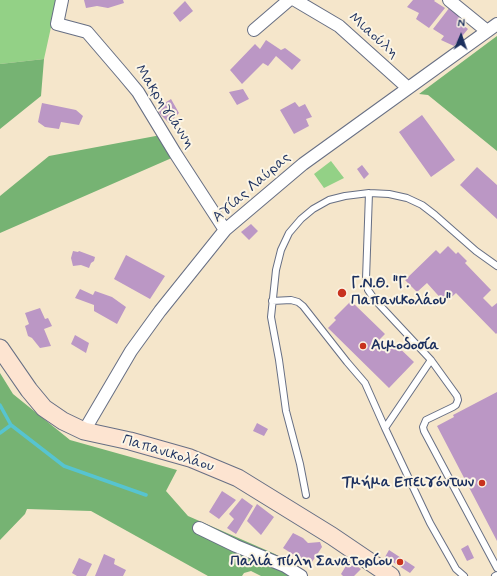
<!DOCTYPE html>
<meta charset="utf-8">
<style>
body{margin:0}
#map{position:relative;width:497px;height:576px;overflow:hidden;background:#f5e6cb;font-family:Mynerve,sans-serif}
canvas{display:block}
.north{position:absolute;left:441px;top:16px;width:40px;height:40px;-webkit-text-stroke:3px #fcf5e5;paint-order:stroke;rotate:2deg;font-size:11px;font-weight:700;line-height:16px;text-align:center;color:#1b2f5e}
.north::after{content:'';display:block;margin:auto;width:14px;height:18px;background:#1b2f5e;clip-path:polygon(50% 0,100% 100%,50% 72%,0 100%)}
</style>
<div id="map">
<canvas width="497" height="576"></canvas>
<div class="north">N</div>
</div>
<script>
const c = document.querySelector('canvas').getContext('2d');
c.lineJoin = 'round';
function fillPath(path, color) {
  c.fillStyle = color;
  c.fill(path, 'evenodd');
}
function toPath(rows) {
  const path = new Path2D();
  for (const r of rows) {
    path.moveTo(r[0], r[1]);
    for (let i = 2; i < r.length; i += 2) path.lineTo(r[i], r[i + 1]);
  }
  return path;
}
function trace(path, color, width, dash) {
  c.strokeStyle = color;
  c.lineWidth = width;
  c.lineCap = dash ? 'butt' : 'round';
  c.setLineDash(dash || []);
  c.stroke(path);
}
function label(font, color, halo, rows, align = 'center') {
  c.font = font + ' Mynerve,sans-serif';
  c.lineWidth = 4;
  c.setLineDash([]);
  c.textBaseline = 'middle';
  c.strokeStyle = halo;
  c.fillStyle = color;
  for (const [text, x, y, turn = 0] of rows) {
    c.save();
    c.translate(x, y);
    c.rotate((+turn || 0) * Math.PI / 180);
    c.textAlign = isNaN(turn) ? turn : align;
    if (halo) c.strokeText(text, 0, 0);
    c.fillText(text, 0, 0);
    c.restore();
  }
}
fillPath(toPath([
 [0,0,57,0,44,59,0,64],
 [331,161,344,178,324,188,314,174]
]), '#93d186');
fillPath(toPath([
 [497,36,497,151,428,95,419,94],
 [44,59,41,96,0,129,0,64],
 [161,135,174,157,0,233,0,196,49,156],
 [0,373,13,394,70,440,177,470,166,491,188,516,275,554,302,571,298,576,261,576,251,571,244,573,242,576,208,576,91,511,27,509,25,514,0,540]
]), '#76b373');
trace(toPath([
 [0,405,11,425,64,466,146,495],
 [0,433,11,425]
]), '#57c4d0', 3.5);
fillPath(toPath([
 [84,0,123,0,124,3,108,8,97,6,86,8],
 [413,0,435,0,434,1,445,8,429,28,416,19,419,13,407,7],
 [185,1,193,11,180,22,173,13],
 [450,7,463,17,458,21,468,29,454,46,441,40,444,36,433,29],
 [266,40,281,50,285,48,301,60,292,70,276,56,268,66,263,63,242,84,230,70,255,44,260,49],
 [243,89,249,99,237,105,229,92],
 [171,99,179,113,169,123,160,114,157,108],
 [295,102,299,107,305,104,312,117,306,119,309,126,294,134,280,110],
 [42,103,76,110,83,116,79,125,61,122,59,129,45,127,38,122],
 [422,115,455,160,431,177,399,132],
 [362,165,369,174,364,179,357,169],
 [477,167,497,185,497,219,460,185],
 [251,224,258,231,249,240,241,232],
 [448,246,456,254,458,252,467,261,465,263,491,290,483,298,492,307,497,303,497,333,496,334,456,293,445,303,427,283,417,292,405,280,436,250,440,254],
 [73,251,78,252,79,251,95,257,94,261,91,263,89,268,81,265,73,266,71,258],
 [126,255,165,276,150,299,114,279],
 [80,289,93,295,95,291,112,297,126,307,117,324,94,311,94,305,75,298],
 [351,301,385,334,376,343,383,350,392,341,414,362,389,388,328,328,336,320,334,318],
 [40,308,45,319,48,318,52,326,44,329,51,346,40,348,32,338,28,336,25,326,29,324,25,313],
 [75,335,89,343,86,353,71,344],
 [497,392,497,541,437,426,454,417,453,415],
 [257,423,268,429,264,436,253,431],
 [222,491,236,500,219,519,209,512],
 [242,498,253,506,236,534,227,528,234,519,229,514],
 [257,504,274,517,261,535,247,521],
 [293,533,303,538,308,543,320,542,322,547,310,565,283,548],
 [468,545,474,558,467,561,461,549],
 [389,550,415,567,410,573,385,557],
 [104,554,115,559,114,564,126,570,123,576,95,576],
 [79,558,92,564,86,576,77,576,72,573],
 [349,561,361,569,354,576,343,576,341,574]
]), '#bb97c5');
const lane = toPath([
 [497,266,476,251,435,215,422,205,407,198,389,194,369,193,366,279,368,290,375,300,431,360,457,396,458,400,456,405,453,407,426,420,423,427,424,431,497,568],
 [272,301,291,300,298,302,303,306,347,362,365,383,385,428],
 [431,360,385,428,430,523,451,560,456,569,464,576],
 [306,495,300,464,286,411,279,360,271,317,276,270,281,250,289,233,301,219,313,209,329,200,345,196,369,193],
 [495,576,497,575]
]);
const street = toPath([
 [62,0,57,24,87,32,123,74,138,92,175,153,225,230],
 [295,0,339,26,408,88],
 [449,0,487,31],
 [254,30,289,0],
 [84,431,131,351,160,311,225,230,303,164,497,24],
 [199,528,236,546,285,566,301,576]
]);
const secondary = toPath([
 [0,348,29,390,44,408,63,421,84,431,130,441,190,458,238,478,332,536,391,576]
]);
trace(lane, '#676f84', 8);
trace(street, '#676f84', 14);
trace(secondary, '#676f84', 19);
trace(lane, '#fff', 6);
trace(street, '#fff', 12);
trace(secondary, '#fde4d1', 17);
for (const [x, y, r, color] of [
 [342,293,5,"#c8321e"],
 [363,346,4,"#c8321e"],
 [482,483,4,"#c8321e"],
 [400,562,4,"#c8321e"]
]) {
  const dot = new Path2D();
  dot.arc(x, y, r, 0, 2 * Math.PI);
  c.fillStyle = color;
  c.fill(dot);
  trace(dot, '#fcf5e5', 1.5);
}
label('15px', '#1b2f5e', '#fcf5e5', [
 ["Μιαούλη",373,36,41],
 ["Μακρηγιάννη",164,107,57],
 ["Αγίας Λαύρας",252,188,-41],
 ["Παπανικολάου",168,454,17]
]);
label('bold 15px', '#1b2f5e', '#fcf5e5', [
 ["Γ.Ν.Θ. \"Γ.",351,284],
 ["Παπανικολάου\"",351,301],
 ["Αιμοδοσία",371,346],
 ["Τμήμα Επειγόντων",474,483,"right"],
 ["Παλιά πύλη Σανατορίου",392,562,"right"]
], 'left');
</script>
